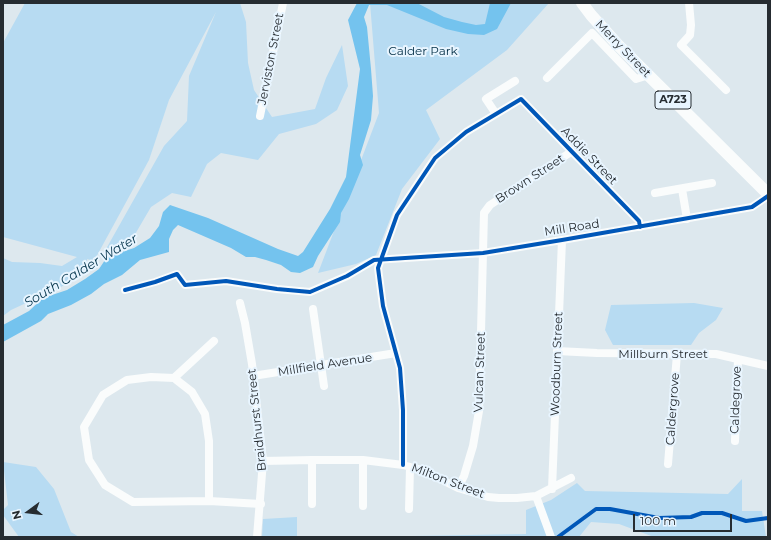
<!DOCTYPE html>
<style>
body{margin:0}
#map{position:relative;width:771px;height:540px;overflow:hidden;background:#dde8ee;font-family:Montserrat,sans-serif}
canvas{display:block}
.frame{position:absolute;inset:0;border:4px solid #262c31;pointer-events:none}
.north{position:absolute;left:8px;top:492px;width:40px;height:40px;-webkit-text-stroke:3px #e8f5ff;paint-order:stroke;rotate:255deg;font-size:11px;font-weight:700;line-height:16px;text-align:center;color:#262c31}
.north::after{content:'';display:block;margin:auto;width:14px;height:18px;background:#262c31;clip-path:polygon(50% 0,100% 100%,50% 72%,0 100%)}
.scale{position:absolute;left:633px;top:514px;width:99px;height:18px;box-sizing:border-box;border:2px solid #262c31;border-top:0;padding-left:5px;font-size:12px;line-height:14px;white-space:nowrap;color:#262c31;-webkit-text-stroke:3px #e8f5ff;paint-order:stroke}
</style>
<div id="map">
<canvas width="771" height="540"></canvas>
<div class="frame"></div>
<div class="north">N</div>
<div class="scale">100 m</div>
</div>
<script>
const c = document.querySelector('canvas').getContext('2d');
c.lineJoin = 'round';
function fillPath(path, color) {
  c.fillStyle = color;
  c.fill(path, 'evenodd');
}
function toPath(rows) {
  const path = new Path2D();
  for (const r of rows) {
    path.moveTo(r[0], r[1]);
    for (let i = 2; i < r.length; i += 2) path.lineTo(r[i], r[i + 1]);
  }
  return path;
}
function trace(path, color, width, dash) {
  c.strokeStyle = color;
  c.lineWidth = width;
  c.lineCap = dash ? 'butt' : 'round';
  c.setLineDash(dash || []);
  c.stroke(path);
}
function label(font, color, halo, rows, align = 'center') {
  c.font = font + ' Montserrat,sans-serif';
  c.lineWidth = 4;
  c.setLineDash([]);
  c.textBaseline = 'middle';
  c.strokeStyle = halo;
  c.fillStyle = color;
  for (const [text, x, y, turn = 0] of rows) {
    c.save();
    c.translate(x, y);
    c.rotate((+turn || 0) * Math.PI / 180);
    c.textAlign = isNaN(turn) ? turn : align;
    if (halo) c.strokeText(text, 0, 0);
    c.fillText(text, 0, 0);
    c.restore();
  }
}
fillPath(toPath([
 [25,3,240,3,246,22,248,63,254,90,272,117,315,109,326,78,342,45,348,86,337,110,316,124,279,134,258,160,221,153,207,164,191,197,172,193,151,207,134,236,106,249,164,146,187,121,189,76,216,12,169,100,149,160,94,261,87,259,87,268,65,285,11,310,3,316,3,258,12,262,40,263,62,266,77,257,3,237,3,43],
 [370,3,549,3,507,50,426,110,440,139,402,189,376,255,356,264,318,273,379,113],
 [694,303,723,308,716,320,699,333,691,345,613,345,605,330,611,305],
 [3,462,36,467,54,489,71,532,79,537,19,537,3,515,3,510,8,505],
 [742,479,742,511,762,511,766,537,654,537,619,524,591,522,579,537,355,537,526,534,526,510,551,500,577,483,585,491,728,494],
 [297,517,297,537,262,537,263,519]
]), '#b7dbf2');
fillPath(toPath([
 [357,3,417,3,444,17,462,22,476,25,485,24,490,3,511,3,497,29,484,35,468,34,446,29,387,5,369,5,364,17,367,27,371,69,373,96,371,120,360,155,363,165,349,199,341,213,340,222,318,256,313,267,300,273,291,272,281,265,266,260,255,257,246,257,231,248,178,225,173,230,169,239,169,252,140,260,122,275,104,284,91,294,71,305,48,314,41,321,3,342,3,325,29,311,43,298,67,290,85,279,99,269,107,257,134,248,150,238,159,226,163,212,170,205,208,218,278,249,298,256,303,252,330,209,346,177,360,69,348,20]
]), '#74c3ee');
trace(toPath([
 [689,3,691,25,690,35,681,45,726,90],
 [547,78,592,33,636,79,649,75],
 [496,114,486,99,515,81],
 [260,116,283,3],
 [682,189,687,219],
 [655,193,712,183],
 [125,290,155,282,177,274,185,285,226,281,277,289,310,292,347,276,374,260,483,253,562,240,752,207,768,196],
 [240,303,245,323,252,364,263,461,257,537],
 [313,309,324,386],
 [557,351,597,353,716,354,768,366],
 [253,376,396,353],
 [174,378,214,341],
 [735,441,738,359],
 [263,461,312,460,363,460,403,465,422,470,458,488,488,497,499,498,517,498,536,496,571,478],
 [668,464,677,354],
 [403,465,403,410,400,368,383,306,378,268,397,215,435,158,466,132,521,99,639,221,640,227],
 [458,488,464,476,473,446,479,411,484,213,490,205,571,152],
 [552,489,562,240],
 [536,496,551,537],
 [209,501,209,441,205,414,192,392,174,378,151,377,127,380,103,395,84,427,89,460,105,485,133,502,209,501,261,504],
 [312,504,312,460],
 [363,506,363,460],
 [409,509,410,467]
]), '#fafcfc', 8);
trace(toPath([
 [582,3,591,15,618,45,768,194]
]), '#fafcfc', 12);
trace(toPath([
 [125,290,155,282,177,274,185,285,226,281,277,289,310,292,347,276,374,260,483,253,562,240,752,207,768,196],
 [403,465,403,410,400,368,383,306,378,268,397,215,435,158,466,132,521,99,639,221,640,227],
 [558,537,596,509,610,509,659,518,691,517,702,513,722,513,746,521,768,518]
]), '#0057b8', 4);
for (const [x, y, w] of [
 [673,100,36]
]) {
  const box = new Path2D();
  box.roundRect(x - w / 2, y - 9, w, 18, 3);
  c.fillStyle = '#e8f5ff';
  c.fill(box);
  trace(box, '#262c31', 1);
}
label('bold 11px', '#262c31', null, [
 ["A723",673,100]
]);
label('12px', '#262c31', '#e8f5ff', [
 ["Merry Street",623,49,46],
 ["Jerviston Street",271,59,-79],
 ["Addie Street",589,156,46],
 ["Brown Street",530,179,-33],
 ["Mill Road",572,228,-9],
 ["Millburn Street",663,354],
 ["Woodburn Street",557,364,-88],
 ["Millfield Avenue",325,365,-9],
 ["Vulcan Street",480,372,-88],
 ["Caldegrove",736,400,-88],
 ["Caldergrove",673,409,-86],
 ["Braidhurst Street",257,420,-96],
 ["Milton Street",448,481,21]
]);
label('12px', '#002d45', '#e8f5ff', [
 ["Calder Park",423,51]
]);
label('italic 13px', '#05354d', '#e8f5ff', [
 ["South Calder Water",81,271,-31]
]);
</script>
